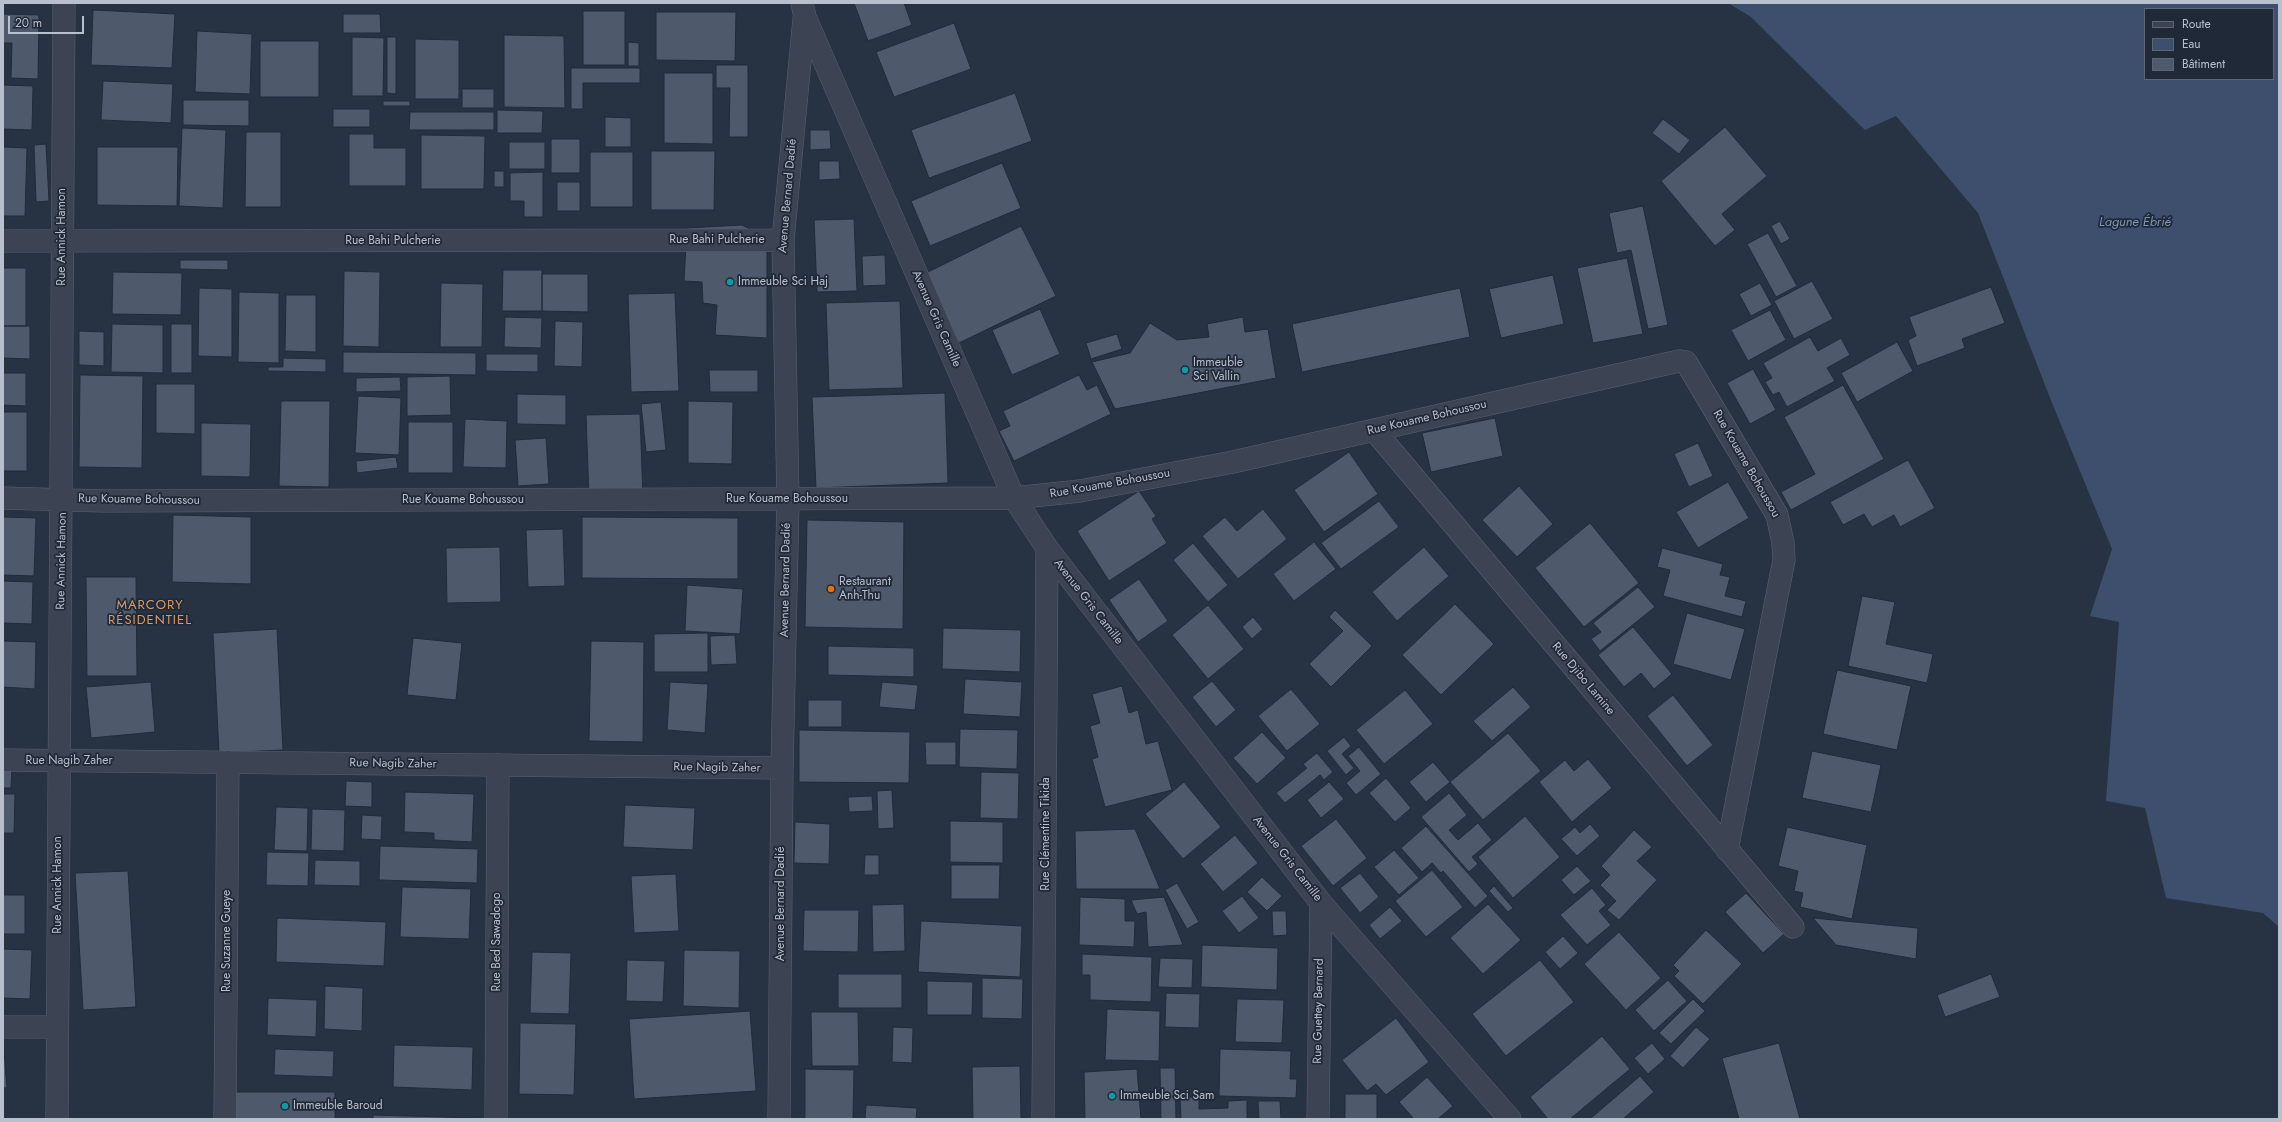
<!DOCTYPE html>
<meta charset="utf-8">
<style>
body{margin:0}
#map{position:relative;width:2282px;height:1122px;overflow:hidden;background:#273243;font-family:Jost,sans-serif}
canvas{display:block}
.frame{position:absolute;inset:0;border:4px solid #b9c0cd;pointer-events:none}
.legend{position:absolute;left:2144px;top:8px;width:130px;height:72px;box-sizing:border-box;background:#202938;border:1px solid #5d6574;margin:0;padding:5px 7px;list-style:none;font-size:12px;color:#b9c0cd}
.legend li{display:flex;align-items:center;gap:8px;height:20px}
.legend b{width:20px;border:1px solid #5d6574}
.scale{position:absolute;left:8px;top:16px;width:76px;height:18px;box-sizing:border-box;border:2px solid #b9c0cd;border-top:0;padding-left:5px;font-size:12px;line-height:14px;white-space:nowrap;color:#b9c0cd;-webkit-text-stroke:3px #202938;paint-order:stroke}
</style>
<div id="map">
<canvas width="2282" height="1122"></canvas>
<div class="frame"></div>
<ul class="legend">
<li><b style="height:5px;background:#3c4453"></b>Route</li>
<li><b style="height:11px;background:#3d4f6c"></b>Eau</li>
<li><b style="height:11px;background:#4e596c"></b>Bâtiment</li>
</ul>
<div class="scale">20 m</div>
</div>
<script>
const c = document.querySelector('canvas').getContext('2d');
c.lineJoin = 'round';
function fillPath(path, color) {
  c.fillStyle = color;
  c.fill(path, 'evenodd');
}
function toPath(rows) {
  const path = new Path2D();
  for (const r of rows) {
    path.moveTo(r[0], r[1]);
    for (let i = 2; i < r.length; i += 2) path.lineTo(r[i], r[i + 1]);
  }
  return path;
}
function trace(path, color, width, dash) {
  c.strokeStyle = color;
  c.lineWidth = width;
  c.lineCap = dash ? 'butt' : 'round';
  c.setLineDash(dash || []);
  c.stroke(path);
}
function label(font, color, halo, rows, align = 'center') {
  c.font = font + ' Jost,sans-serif';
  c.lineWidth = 3.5;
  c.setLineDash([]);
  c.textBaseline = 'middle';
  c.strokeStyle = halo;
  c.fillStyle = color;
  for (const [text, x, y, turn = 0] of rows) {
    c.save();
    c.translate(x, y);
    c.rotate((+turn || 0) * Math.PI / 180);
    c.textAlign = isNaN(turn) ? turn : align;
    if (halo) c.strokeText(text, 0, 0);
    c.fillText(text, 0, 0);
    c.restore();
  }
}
fillPath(toPath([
 [1728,3,2279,3,2279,927,2263,913,2166,898,2145,808,2106,801,2119,622,2090,616,2112,549,2052,403,1978,213,1896,116,1865,130,1751,17],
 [2145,9,2273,9,2273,79,2145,79]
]), '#3d4f6c');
const building = toPath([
 [854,3,904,3,912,25,868,41,854,3],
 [93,10,175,14,172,68,91,65,93,10],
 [583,11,625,11,625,65,583,65,583,11],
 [656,12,736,12,735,61,656,60,656,12],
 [3,14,39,15,38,79,11,78,12,43,3,43,3,14],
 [343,14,380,14,381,33,343,33,343,14],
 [954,23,971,69,894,97,876,52,954,23],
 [197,31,252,34,250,94,195,92,197,31],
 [504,35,564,36,565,108,504,107,504,35],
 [352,37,384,38,383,96,352,96,352,37],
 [387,37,396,37,396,94,387,93,387,37],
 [415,39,459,40,459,99,415,99,415,39],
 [260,41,319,41,319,97,260,97,260,41],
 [628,42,639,43,639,66,628,66,628,42],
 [716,65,748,65,748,137,729,137,730,88,716,88,716,65],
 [571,68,640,68,640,83,583,83,583,109,571,109,571,68],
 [664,73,713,73,713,144,664,143,664,73],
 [103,81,173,84,171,123,101,120,103,81],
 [3,85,33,86,32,130,3,129,3,85],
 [462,89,494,89,494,108,462,108,462,89],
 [1015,93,1032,141,929,178,911,130,1015,93],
 [183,100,249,100,249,126,183,125,183,100],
 [383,101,410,101,410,106,383,106,383,101],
 [333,109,370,109,370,127,333,127,333,109],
 [497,110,543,111,542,133,497,133,497,110],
 [410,112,494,112,494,130,409,130,410,112],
 [605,117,631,118,631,147,605,147,605,117],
 [1663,119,1690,140,1679,154,1652,133,1663,119],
 [1725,127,1767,176,1722,214,1735,230,1715,246,1661,181,1725,127],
 [182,128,226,130,223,208,179,206,182,128],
 [810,130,830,130,831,149,810,150,810,130],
 [246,132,281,132,281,207,245,207,246,132],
 [349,134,374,134,374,148,406,148,406,186,349,186,349,134],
 [421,135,485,136,484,189,421,189,421,135],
 [551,139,580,139,580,173,551,173,551,139],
 [509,142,545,142,545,169,509,169,509,142],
 [46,144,49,201,36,202,34,145,46,144],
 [3,147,27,148,25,216,3,216,3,147],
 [97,147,178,147,177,206,97,205,97,147],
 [651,151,715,151,714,210,651,210,651,151],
 [590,152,633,152,633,207,590,207,590,152],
 [819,161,839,161,840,179,819,180,819,161],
 [1002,163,1021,208,930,246,911,201,1002,163],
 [494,171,504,171,504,187,494,187,494,171],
 [543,172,543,217,524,217,524,201,510,201,510,173,543,172],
 [557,182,580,182,580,211,557,211,557,182],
 [1643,206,1668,325,1648,329,1631,250,1617,253,1609,213,1643,206],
 [854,219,857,291,817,292,814,220,854,219],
 [1780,221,1790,239,1781,244,1771,226,1780,221],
 [742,225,763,236,767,244,767,338,715,335,717,305,703,303,702,282,684,281,687,228,742,225],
 [1021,226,1056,296,959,343,924,274,1021,226],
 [1768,233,1797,286,1776,297,1747,244,1768,233],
 [885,255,886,285,863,286,862,256,885,255],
 [1627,258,1643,334,1593,343,1577,268,1627,258],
 [180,260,228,260,228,270,180,269,180,260],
 [3,268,26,268,26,326,3,326,3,268],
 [503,270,542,270,542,311,502,311,503,270],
 [344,271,380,272,379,347,343,346,344,271],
 [113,272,182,273,181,315,112,314,113,272],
 [542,274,588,274,588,312,542,311,542,274],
 [1553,275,1564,324,1501,338,1489,289,1553,275],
 [1812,281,1833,319,1794,339,1774,301,1812,281],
 [441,283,483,284,482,347,440,347,441,283],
 [1760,283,1772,305,1751,316,1739,294,1760,283],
 [1991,287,2005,323,1962,339,1965,348,1917,366,1908,340,1916,336,1909,317,1991,287],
 [199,288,232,289,232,357,198,356,199,288],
 [1460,288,1470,337,1302,372,1292,324,1460,288],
 [239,292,279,293,279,363,238,362,239,292],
 [675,293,679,391,631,392,628,294,675,293],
 [286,295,316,295,316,352,285,351,286,295],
 [900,301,903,388,829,390,826,303,900,301],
 [1040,309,1060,354,1012,375,992,330,1040,309],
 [1770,310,1786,340,1748,361,1731,330,1770,310],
 [505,317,542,318,541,348,504,347,505,317],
 [1243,317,1245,332,1268,329,1276,378,1115,409,1092,362,1130,353,1150,323,1177,340,1209,337,1207,324,1243,317],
 [555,321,583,322,582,367,554,366,555,321],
 [112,324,163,325,163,373,111,372,112,324],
 [171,324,192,324,192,373,171,373,171,324],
 [3,326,30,326,30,359,3,358,3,326],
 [79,331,104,332,104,366,79,365,79,331],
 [1117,334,1122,349,1091,359,1086,343,1117,334],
 [1810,337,1818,351,1841,338,1850,355,1827,368,1835,381,1787,407,1779,392,1773,395,1765,382,1772,378,1763,363,1810,337],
 [1897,342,1913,371,1857,402,1841,373,1897,342],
 [343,352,476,353,476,375,343,373,343,352],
 [486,354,538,354,538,372,486,371,486,354],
 [283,358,326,359,326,372,268,371,268,367,283,367,283,358],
 [1753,369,1776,410,1750,424,1727,383,1753,369],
 [709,370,758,370,758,392,710,392,709,370],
 [3,373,26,373,26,406,3,405,3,373],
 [80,375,143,376,142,468,79,467,80,375],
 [1079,375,1087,390,1097,385,1111,414,1014,461,999,431,1010,426,1003,411,1079,375],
 [450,376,451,415,407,416,407,377,450,376],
 [400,377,401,391,356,392,356,378,400,377],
 [156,384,195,384,195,434,156,433,156,384],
 [1843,385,1884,459,1791,510,1781,492,1815,474,1784,417,1843,385],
 [945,393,948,483,816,488,812,397,945,393],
 [517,394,566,395,566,425,517,424,517,394],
 [358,396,401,398,399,455,355,453,358,396],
 [281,401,330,401,329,487,279,486,281,401],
 [688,401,733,402,732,464,688,463,688,401],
 [661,402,666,450,646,452,641,404,661,402],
 [3,412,27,412,27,471,3,471,3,412],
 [640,414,643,498,589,499,586,415,640,414],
 [1495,418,1503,456,1431,472,1422,433,1495,418],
 [465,419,507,421,506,468,463,467,465,419],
 [408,422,453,422,453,473,408,473,408,422],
 [201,423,251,424,250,477,201,476,201,423],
 [546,438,549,484,518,486,515,440,546,438],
 [1698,443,1713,476,1689,487,1674,454,1698,443],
 [1349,452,1378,494,1324,532,1294,490,1349,452],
 [396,457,398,468,357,473,356,461,396,457],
 [1908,460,1935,508,1900,527,1894,515,1872,527,1864,514,1843,525,1830,502,1908,460],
 [1728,482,1749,518,1698,548,1676,512,1728,482],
 [1519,486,1553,524,1517,557,1482,520,1519,486],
 [1139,491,1156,516,1152,519,1167,543,1109,581,1077,531,1139,491],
 [1379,501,1399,527,1341,569,1321,543,1379,501],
 [1263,509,1287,539,1238,579,1202,536,1225,517,1237,531,1263,509],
 [173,515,251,517,251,584,172,582,173,515],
 [3,517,36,518,34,576,3,575,3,517],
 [582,517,738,518,738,579,582,578,582,517],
 [807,520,904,522,903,629,805,627,807,520],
 [1590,523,1639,583,1584,627,1535,568,1590,523],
 [563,529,565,586,528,587,526,530,563,529],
 [1314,542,1336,569,1294,601,1273,574,1314,542],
 [1193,543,1228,585,1208,602,1173,560,1193,543],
 [500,547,501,602,447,603,446,548,500,547],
 [1424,547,1449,576,1397,621,1372,592,1424,547],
 [1662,548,1723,564,1720,575,1730,577,1725,596,1746,601,1742,617,1663,596,1670,570,1657,567,1662,548],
 [86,577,136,577,137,676,87,676,86,577],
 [1139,579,1168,621,1138,642,1109,600,1139,579],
 [3,581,33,582,32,624,3,623,3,581],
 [687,585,743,589,740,634,685,631,687,585],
 [1638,587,1655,607,1600,651,1591,639,1601,632,1593,623,1638,587],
 [1862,596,1895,602,1886,644,1933,654,1927,683,1848,666,1862,596],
 [1455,604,1494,644,1441,695,1402,655,1455,604],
 [1208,605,1244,649,1208,679,1172,635,1208,605],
 [1335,610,1372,646,1331,687,1309,664,1343,631,1329,617,1335,610],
 [1687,613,1745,629,1731,680,1673,664,1687,613],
 [1253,617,1263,629,1252,639,1242,627,1253,617],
 [1633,627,1672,674,1654,689,1641,673,1624,687,1598,655,1633,627],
 [943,628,1021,630,1020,672,942,669,943,628],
 [277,629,283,750,219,753,213,633,277,629],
 [708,633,708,672,654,672,654,634,708,633],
 [735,635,737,664,711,665,710,636,735,635],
 [413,638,462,643,456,700,407,695,413,638],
 [3,641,36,642,35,689,3,687,3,641],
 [591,641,644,642,643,742,589,741,591,641],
 [828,646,914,648,914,677,828,675,828,646],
 [1837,670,1911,686,1897,750,1823,734,1837,670],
 [965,679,1022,682,1020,717,963,714,965,679],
 [1212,681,1236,710,1216,727,1192,697,1212,681],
 [151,682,155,732,91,738,86,687,151,682],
 [670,682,708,684,705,733,667,730,670,682],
 [882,682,918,685,915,710,879,707,882,682],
 [1122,686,1129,713,1138,710,1146,744,1158,741,1172,790,1105,807,1092,759,1098,757,1090,726,1100,723,1092,694,1122,686],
 [1513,687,1531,707,1492,741,1473,721,1513,687],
 [1291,689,1320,724,1287,751,1258,716,1291,689],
 [1405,690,1433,724,1384,764,1356,730,1405,690],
 [1673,695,1713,745,1687,766,1647,716,1673,695],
 [808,700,842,700,842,727,808,727,808,700],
 [960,729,1018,730,1017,769,959,767,960,729],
 [799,730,910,732,909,783,799,782,799,730],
 [1262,732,1286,758,1257,784,1233,758,1262,732],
 [1508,733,1541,771,1483,820,1450,782,1508,733],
 [1344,737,1351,746,1342,754,1354,768,1346,775,1327,751,1344,737],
 [925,742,956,742,956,765,926,765,925,742],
 [1359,747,1381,774,1356,795,1346,783,1360,771,1348,756,1359,747],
 [1812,751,1881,765,1871,812,1802,798,1812,751],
 [1317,753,1333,772,1324,780,1320,775,1285,803,1276,793,1307,768,1303,764,1317,753],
 [1588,759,1612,788,1572,822,1539,782,1565,760,1574,771,1588,759],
 [1433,762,1450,782,1426,802,1409,782,1433,762],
 [3,767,12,767,11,788,3,788,3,767],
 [981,772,1019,773,1018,819,980,818,981,772],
 [1386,778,1411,808,1395,822,1369,793,1386,778],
 [346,781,372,782,372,807,345,806,346,781],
 [1184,782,1221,827,1183,859,1145,814,1184,782],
 [1329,782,1344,799,1321,818,1307,800,1329,782],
 [892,790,894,828,878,829,877,791,892,790],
 [405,792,474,794,472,842,434,840,434,833,404,832,405,792],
 [1449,793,1467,815,1449,830,1458,840,1478,823,1492,840,1472,857,1478,864,1469,872,1421,817,1449,793],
 [3,794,15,794,14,833,3,833,3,794],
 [872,796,873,811,849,812,848,797,872,796],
 [625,805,695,808,693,850,623,847,625,805],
 [276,807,308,808,307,851,274,850,276,807],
 [312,809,345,810,344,851,311,850,312,809],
 [362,815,382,816,381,840,361,839,362,815],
 [1525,816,1560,857,1513,898,1478,857,1525,816],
 [1336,819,1367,858,1333,886,1301,846,1336,819],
 [950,821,1003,822,1003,863,950,862,950,821],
 [795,822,830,824,829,864,794,863,795,822],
 [1590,824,1600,836,1577,856,1561,839,1575,827,1580,833,1590,824],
 [1426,826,1488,896,1475,908,1443,871,1441,873,1432,863,1422,872,1401,848,1426,826],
 [1787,827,1867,845,1852,919,1800,907,1803,893,1794,891,1798,871,1778,866,1787,827],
 [1135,829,1160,889,1076,889,1075,831,1135,829],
 [1634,830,1652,847,1637,861,1657,880,1619,920,1607,910,1616,901,1600,885,1610,875,1601,866,1634,830],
 [1235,835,1258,863,1223,892,1200,864,1235,835],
 [380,846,478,849,477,883,379,880,380,846],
 [1394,850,1419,878,1399,895,1374,867,1394,850],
 [267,852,309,853,308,886,266,885,267,852],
 [865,855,879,855,879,875,864,875,865,855],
 [315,860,360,861,360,886,314,885,315,860],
 [951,865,1000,865,999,899,951,899,951,865],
 [1577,866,1591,881,1574,895,1561,880,1577,866],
 [1432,870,1463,907,1426,937,1395,901,1432,870],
 [128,871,136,1007,83,1010,75,873,128,871],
 [1360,873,1379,897,1360,913,1340,888,1360,873],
 [676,874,679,931,634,933,631,876,676,874],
 [1262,877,1282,896,1267,911,1247,892,1262,877],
 [1177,883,1199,922,1187,929,1165,890,1177,883],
 [1494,886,1513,908,1508,912,1489,891,1494,886],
 [402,887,471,889,469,939,400,937,402,887],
 [1592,888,1606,905,1599,911,1611,925,1587,945,1560,915,1592,888],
 [1746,893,1784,934,1763,953,1725,912,1746,893],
 [3,895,25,895,25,934,3,934,3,895],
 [1242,896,1259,918,1239,933,1222,911,1242,896],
 [1080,897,1125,899,1125,921,1135,921,1134,947,1079,945,1080,897],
 [1164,897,1183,945,1148,947,1146,912,1137,914,1131,900,1164,897],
 [904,904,905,951,873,952,872,905,904,904],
 [1488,904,1521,940,1483,974,1450,938,1488,904],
 [1390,907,1402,921,1380,939,1369,925,1390,907],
 [804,910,859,910,858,952,803,951,804,910],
 [1272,911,1286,911,1287,935,1273,936,1272,911],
 [277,918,386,922,384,966,276,962,277,918],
 [1813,918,1918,928,1916,959,1836,945,1813,918],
 [921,921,1022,926,1020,977,918,972,921,921],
 [1706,930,1742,964,1703,1004,1674,976,1679,971,1673,965,1706,930],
 [1619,932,1661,978,1626,1010,1584,964,1619,932],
 [1563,936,1578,953,1560,969,1545,952,1563,936],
 [1202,945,1278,948,1277,990,1201,987,1202,945],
 [3,949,32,950,30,999,3,998,3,949],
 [684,950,740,951,739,1008,683,1006,684,950],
 [532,952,571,953,569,1014,530,1013,532,952],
 [1082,954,1152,957,1151,1002,1090,1000,1090,975,1082,975,1082,954],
 [1160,958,1193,959,1192,988,1158,987,1160,958],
 [627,960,665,961,663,1002,626,1001,627,960],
 [1540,960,1574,1002,1506,1056,1472,1014,1540,960],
 [838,974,902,974,902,1008,838,1008,838,974],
 [1991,974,2000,997,1945,1017,1937,995,1991,974],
 [982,978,1023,979,1022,1019,982,1018,982,978],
 [1668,980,1687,1001,1654,1031,1635,1010,1668,980],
 [927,981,973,982,972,1015,927,1015,927,981],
 [325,986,363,988,362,1031,324,1029,325,986],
 [1166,993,1200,994,1199,1028,1165,1027,1166,993],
 [268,998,317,1000,316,1037,267,1035,268,998],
 [1237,999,1284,1000,1282,1043,1235,1042,1237,999],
 [1693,999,1705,1011,1671,1044,1659,1033,1693,999],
 [1107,1009,1160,1011,1159,1061,1105,1060,1107,1009],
 [750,1011,756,1091,634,1099,629,1019,750,1011],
 [811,1012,858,1012,859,1066,812,1066,811,1012],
 [1396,1018,1429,1062,1386,1095,1376,1084,1367,1091,1342,1060,1396,1018],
 [520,1023,576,1024,574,1095,519,1094,520,1023],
 [893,1027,913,1028,912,1063,892,1062,893,1027],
 [1696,1027,1710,1039,1683,1068,1670,1056,1696,1027],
 [1602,1036,1630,1069,1570,1119,1548,1119,1530,1097,1602,1036],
 [3,1037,7,1088,3,1088,3,1037],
 [1652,1043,1665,1059,1648,1074,1634,1058,1652,1043],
 [1779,1043,1800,1119,1739,1119,1722,1058,1779,1043],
 [394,1045,473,1047,472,1090,393,1087,394,1045],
 [275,1049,334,1051,333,1077,274,1075,275,1049],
 [1220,1049,1291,1051,1290,1079,1297,1079,1296,1098,1219,1096,1220,1049],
 [1020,1066,1021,1119,973,1119,972,1067,1020,1066],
 [1160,1068,1175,1068,1176,1119,1161,1119,1160,1068],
 [805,1069,854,1070,853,1119,805,1119,805,1069],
 [1137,1069,1141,1119,1085,1119,1084,1072,1137,1069],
 [1640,1076,1654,1092,1623,1119,1590,1119,1640,1076],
 [1427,1077,1453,1106,1438,1119,1414,1119,1399,1102,1427,1077],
 [235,1092,335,1092,335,1119,235,1119,235,1092],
 [1345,1094,1377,1094,1377,1119,1345,1119,1345,1094],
 [1180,1097,1199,1097,1199,1109,1228,1108,1228,1101,1247,1100,1247,1119,1181,1119,1180,1097],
 [1258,1101,1280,1101,1281,1119,1259,1119,1258,1101],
 [866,1105,917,1108,916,1119,865,1119,866,1105],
 [373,1115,477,1118,477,1119,373,1119,373,1115]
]);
fillPath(building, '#4e596c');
trace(building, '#222b3a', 1);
const minor = toPath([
 [802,3,805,17,1014,498,1047,548,1321,903,1510,1119],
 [3,241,783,240],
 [1374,430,1793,927],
 [3,498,104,501,1014,498,1080,491,1233,462,1679,361,1686,362,1777,515,1783,543,1784,560,1727,850],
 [3,760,782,768],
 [3,1027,57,1027],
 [57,1119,64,3],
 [225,1119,228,762],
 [496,1119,498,765],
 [779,1119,782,768,788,500,783,240,804,19],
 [1043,1119,1047,548],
 [1318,1119,1321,903]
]);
trace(minor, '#5a6270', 23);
trace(minor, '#3c4453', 22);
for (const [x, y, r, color] of [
 [730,282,4,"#0f9aa8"],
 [1185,370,4,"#0f9aa8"],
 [831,589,4,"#e8710a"],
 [1112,1096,4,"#0f9aa8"],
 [285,1106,4,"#0f9aa8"]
]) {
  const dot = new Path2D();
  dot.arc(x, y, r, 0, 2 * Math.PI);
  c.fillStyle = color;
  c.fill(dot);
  trace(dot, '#202938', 1.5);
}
label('12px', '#b9c0cd', '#202938', [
 ["Avenue Bernard Dadié",788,196,-85],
 ["Rue Annick Hamon",62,237,-90],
 ["Rue Bahi Pulcherie",717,240],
 ["Rue Bahi Pulcherie",393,241],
 ["Avenue Gris Camille",936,319,66],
 ["Rue Kouame Bohoussou",1427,418,-13],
 ["Rue Kouame Bohoussou",1746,464,60],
 ["Rue Kouame Bohoussou",1110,484,-10],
 ["Rue Kouame Bohoussou",787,499],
 ["Rue Kouame Bohoussou",139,500,1],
 ["Rue Kouame Bohoussou",463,500],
 ["Rue Annick Hamon",62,561,-89],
 ["Avenue Bernard Dadié",786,580,-89],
 ["Avenue Gris Camille",1088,602,52],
 ["Rue Djibo Lamine",1583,679,50],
 ["Rue Nagib Zaher",69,761],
 ["Rue Nagib Zaher",393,764,1],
 ["Rue Nagib Zaher",717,768,1],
 ["Rue Clémentine Tikida",1046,834,-90],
 ["Avenue Gris Camille",1287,859,52],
 ["Rue Annick Hamon",58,885,-90],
 ["Avenue Bernard Dadié",781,904,-90],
 ["Rue Suzanne Gueye",227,941,-90],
 ["Rue Bed Sawadogo",497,942,-90],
 ["Rue Guettey Bernard",1319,1011,-89]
]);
label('12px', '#b9c0cd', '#202938', [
 ["Immeuble Sci Haj",738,282],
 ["Immeuble",1193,363],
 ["Sci Vallin",1193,377],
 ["Restaurant",839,582],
 ["Anh-Thu",839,596],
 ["Immeuble Sci Sam",1120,1096],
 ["Immeuble Baroud",293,1106]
], 'left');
label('italic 13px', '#8094b3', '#202938', [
 ["Lagune Ébrié",2135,223]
]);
c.letterSpacing = '1px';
label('13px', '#d79d6a', '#202938', [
 ["MARCORY",150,606],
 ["RÉSIDENTIEL",150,621]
]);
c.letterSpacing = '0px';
</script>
